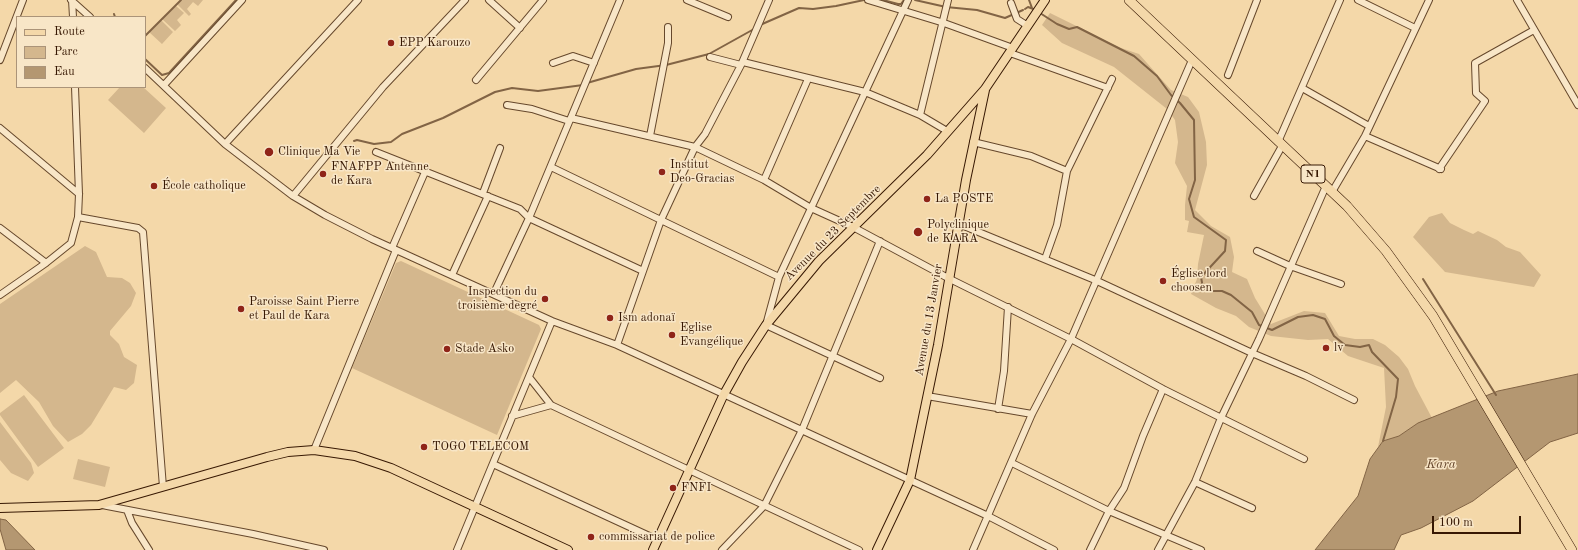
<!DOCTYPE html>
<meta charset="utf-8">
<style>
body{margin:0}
#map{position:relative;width:1578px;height:550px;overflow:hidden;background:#f4d8a9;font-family:"Old Standard TT",serif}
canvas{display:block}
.legend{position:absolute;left:16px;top:16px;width:130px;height:72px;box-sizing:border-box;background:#f8e6c7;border:1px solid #ab9479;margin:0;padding:5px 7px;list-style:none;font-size:12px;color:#371803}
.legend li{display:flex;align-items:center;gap:8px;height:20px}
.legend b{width:20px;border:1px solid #ab9479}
.scale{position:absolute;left:1432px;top:516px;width:89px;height:18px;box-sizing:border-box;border:2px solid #371803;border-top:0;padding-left:5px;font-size:12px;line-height:14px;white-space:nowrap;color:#371803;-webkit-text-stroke:3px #f8e6c7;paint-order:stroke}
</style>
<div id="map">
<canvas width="1578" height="550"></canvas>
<ul class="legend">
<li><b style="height:5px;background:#f4d8a9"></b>Route</li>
<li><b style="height:11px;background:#d4b78d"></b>Parc</li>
<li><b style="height:11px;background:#b49771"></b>Eau</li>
</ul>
<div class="scale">100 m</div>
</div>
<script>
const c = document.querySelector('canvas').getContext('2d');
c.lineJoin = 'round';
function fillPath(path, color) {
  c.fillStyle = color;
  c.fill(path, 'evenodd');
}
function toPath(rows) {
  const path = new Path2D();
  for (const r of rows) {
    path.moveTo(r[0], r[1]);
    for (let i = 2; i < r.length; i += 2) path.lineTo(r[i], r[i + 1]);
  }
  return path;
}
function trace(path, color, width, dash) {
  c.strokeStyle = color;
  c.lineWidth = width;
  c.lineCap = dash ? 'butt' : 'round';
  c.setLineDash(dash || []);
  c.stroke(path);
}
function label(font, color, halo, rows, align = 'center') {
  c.font = font + ' "Old Standard TT",serif';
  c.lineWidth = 3;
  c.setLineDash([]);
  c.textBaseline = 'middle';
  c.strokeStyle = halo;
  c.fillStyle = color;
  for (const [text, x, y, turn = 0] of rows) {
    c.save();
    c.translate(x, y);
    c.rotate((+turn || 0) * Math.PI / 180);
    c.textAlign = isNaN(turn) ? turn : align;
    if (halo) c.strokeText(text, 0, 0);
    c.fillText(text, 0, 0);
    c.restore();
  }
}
fillPath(toPath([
 [182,0,203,0,198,6,193,2,187,9,191,14,189,16,177,4],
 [176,6,184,13,177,20,181,25,175,31,162,19],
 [1050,13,1121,48,1139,54,1171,90,1188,97,1199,112,1206,142,1207,165,1195,210,1211,226,1230,237,1234,257,1232,272,1247,279,1255,298,1271,324,1304,311,1325,313,1339,336,1355,339,1373,339,1385,345,1399,357,1408,369,1415,386,1432,418,1418,423,1399,436,1383,441,1378,447,1386,407,1384,368,1348,356,1328,339,1308,340,1271,336,1249,327,1236,316,1216,308,1191,294,1197,279,1198,264,1204,235,1187,232,1189,221,1185,220,1185,205,1187,186,1175,163,1178,142,1175,120,1167,109,1114,67,1062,43,1042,25],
 [161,20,173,32,162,44,149,32],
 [120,87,143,87,166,108,144,133,108,100],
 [1442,213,1450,223,1464,230,1473,234,1478,231,1497,240,1506,247,1520,252,1541,275,1534,287,1445,272,1413,237,1429,217],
 [85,246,96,252,107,277,122,278,130,283,136,293,131,306,110,331,110,335,119,344,124,357,137,365,134,383,126,390,114,387,91,425,82,434,68,442,53,426,39,402,16,380,0,393,0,304],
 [401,261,539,325,541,329,497,435,352,368,396,263],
 [24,395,64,448,38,467,0,415,0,413],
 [0,422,31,463,34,473,28,481,11,473,0,460],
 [78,459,110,467,105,487,73,479]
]), '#d4b78d');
const water = toPath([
 [1578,374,1578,433,1550,442,1473,501,1421,528,1401,535,1394,550,1315,550,1358,496,1370,459,1383,441,1399,436,1418,423,1498,391,1578,374],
 [0,519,6,520,35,550,6,550,0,529,0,519]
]);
fillPath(water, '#b49771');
trace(water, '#826445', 1);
trace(toPath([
 [883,0,898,4,901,4,904,0],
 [915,0,946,7,977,10,1005,18,1023,10],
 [1029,0,1032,8],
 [1025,9,1028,7,1036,10],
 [1040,13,1057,24,1069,29,1077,27,1134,56,1157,76,1171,95,1180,103,1194,120,1195,180,1189,199,1194,217,1226,240,1225,251,1201,277,1203,288,1211,291,1222,291,1231,295,1252,312,1259,325,1272,330,1298,317,1313,315,1325,319,1334,336,1345,345,1360,347,1369,345,1372,352,1398,379,1396,397,1383,441],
 [114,14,115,17],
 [760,25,799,8,813,9,836,6,864,0],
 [145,36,181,0],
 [145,59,162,75,169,73,236,0],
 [587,83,636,69,666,65,709,54,754,29],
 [354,141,357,140,374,144,391,142,402,134,443,118,495,92,512,88,538,91,583,85],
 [1423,279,1496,395]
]), '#826445', 2);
const minor = toPath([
 [71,0,90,17],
 [72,0,73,17],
 [489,0,520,28],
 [687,0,728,17],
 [868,0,944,23,1013,48],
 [1358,0,1415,28],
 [1517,0,1578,105],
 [1011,3,1017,19,1028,26],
 [1010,53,1108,88],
 [710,57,741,65],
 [0,60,23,0],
 [743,62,865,92,920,115,947,131],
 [553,63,573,56,594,63],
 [145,68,225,144,293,196,325,215,372,239,552,321,617,345,910,480,988,516,1054,550],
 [1228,75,1257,0],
 [476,80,543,0],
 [164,85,242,0],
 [1302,88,1369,126],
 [507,105,532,109,569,121],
 [920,115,948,0],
 [571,118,695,147,764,180,811,208,853,227,948,278,1071,339,1163,389,1304,459],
 [0,128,79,194],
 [650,136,668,43,668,27],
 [1365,136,1441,169],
 [973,142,1031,156,1067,171],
 [1278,142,1340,0],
 [225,144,358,0],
 [376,152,520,209,529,218,643,271],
 [551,167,779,277],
 [1439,169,1485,101,1476,93,1475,63,1534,30],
 [764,180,808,79],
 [1332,192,1365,136,1429,0],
 [483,193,500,148],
 [293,196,383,87,465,0],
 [1254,196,1282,146],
 [78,217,138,228,143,232,163,487],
 [959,224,1095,280,1252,353,1306,376,1354,400],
 [0,228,46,263],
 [392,248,425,172],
 [1257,251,1290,266,1341,284],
 [1045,259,1057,225,1067,171,1112,79],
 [452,275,488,196],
 [494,293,529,218,620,0],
 [0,295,46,263,71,243,78,217,79,194,75,87],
 [617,345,661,220,695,147,705,134,741,65,769,0],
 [529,377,551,405,859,550],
 [880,378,766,325,779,277,908,0],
 [927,396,1032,414],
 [998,409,1004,371,1008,307],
 [512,416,551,405],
 [314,450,396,250],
 [1012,463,1109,511,1201,550],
 [493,464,658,540],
 [1195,482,1252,508],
 [102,505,253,534,324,550],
 [127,510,132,523,149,550],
 [457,550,552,321],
 [722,550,764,506,802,430,880,241],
 [973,550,1032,414,1071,339,1192,60],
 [1090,550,1109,511,1124,488,1143,436,1163,389],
 [1158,550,1195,482,1221,418,1259,339,1326,186]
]);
const major = toPath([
 [0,508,99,505,267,457,288,452,314,450,355,456,391,468,568,550],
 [653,550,723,396,742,362,766,325,819,261,927,155,985,89,1045,0],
 [877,550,910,480,938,345,966,180,985,90]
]);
const highway = toPath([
 [1129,0,1347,206,1386,251,1433,316,1572,550]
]);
trace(minor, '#66482c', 8);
trace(major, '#371803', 10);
trace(highway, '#371803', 10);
trace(minor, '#f8e6c7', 6);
trace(major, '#f4d8a9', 8);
trace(highway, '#f4d8a9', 9);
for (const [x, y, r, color] of [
 [391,43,4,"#8f2418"],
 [269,152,5,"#8f2418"],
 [662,172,4,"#8f2418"],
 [323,174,4,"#8f2418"],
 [154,186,4,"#8f2418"],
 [927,199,4,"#8f2418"],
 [918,232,5,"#8f2418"],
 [1163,281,4,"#8f2418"],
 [545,299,4,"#8f2418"],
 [241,309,4,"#8f2418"],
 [610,318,4,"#8f2418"],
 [672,335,4,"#8f2418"],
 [1326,348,4,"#8f2418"],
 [447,349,4,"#8f2418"],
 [424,447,4,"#8f2418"],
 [673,488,4,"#8f2418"],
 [591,537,4,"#8f2418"]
]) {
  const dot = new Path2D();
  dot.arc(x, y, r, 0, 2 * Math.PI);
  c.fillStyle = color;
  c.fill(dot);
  trace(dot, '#f8e6c7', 1.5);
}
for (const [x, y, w] of [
 [1313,174,24]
]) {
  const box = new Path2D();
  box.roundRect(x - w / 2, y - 9, w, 18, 3);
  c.fillStyle = '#f8e6c7';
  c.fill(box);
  trace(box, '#371803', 1);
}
label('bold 11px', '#371803', null, [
 ["N1",1313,174]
]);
label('12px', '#371803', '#f8e6c7', [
 ["EPP Karouzo",399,43],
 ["Clinique Ma Vie",278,152],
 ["Institut",670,165],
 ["Deo-Gracias",670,179],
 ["FNAFPP Antenne",331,167],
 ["de Kara",331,181],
 ["École catholique",162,186],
 ["La POSTE",935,199],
 ["Polyclinique",927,225],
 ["de KARA",927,239],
 ["Église lord",1171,274],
 ["choosen",1171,288],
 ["Inspection du",537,292,"right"],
 ["troisième degré",537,306,"right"],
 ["Paroisse Saint Pierre",249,302],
 ["et Paul de Kara",249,316],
 ["Ism adonaï",618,318],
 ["Eglise",680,328],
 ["Evangélique",680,342],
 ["lv",1334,348],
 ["Stade Asko",455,349],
 ["TOGO TELECOM",432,447],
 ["FNFI",681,488],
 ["commissariat de police",599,537]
], 'left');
label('12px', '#371803', '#f8e6c7', [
 ["Avenue du 23 Septembre",833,233,-45],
 ["Avenue du 13 Janvier",929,320,-80]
]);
label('italic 13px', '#63442a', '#f8e6c7', [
 ["Kara",1441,465]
]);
</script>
